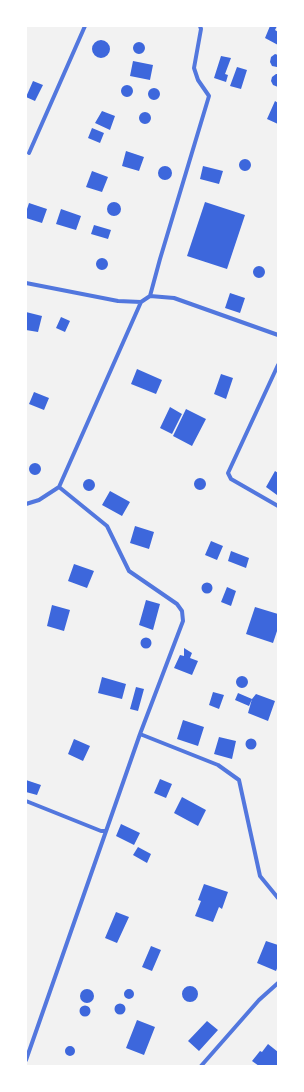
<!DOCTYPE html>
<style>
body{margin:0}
#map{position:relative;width:304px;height:1092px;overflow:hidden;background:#f2f2f2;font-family:Raleway,sans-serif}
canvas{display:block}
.frame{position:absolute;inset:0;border:27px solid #fff;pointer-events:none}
</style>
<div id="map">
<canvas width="304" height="1092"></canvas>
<div class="frame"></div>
</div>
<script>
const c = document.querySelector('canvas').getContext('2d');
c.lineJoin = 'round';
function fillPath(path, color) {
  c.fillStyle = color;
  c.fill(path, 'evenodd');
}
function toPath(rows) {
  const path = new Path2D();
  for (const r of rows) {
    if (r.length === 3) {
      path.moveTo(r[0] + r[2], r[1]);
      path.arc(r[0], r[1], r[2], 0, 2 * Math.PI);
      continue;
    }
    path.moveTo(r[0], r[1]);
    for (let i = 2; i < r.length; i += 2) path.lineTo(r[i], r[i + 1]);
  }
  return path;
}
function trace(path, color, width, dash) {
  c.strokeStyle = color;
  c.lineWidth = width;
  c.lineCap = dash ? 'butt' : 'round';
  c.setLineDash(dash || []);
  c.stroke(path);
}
fillPath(toPath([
 [270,26,277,26,275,30,278,32,278,45,265,38],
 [101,49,9],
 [139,48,6],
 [275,54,278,55,277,67,272,66,270,62,271,57],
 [221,56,231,58,225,74,228,75,226,82,214,78],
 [133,61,153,65,150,80,130,76],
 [237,67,247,70,241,89,230,86],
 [276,74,278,74,278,87,273,85,271,81,272,77],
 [33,81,43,85,35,101,26,97],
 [127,91,6],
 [154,94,6],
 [275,101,278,103,278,124,267,119],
 [102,111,115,116,110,130,95,123],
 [145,118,6],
 [92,128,104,133,100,143,88,138],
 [126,151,144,157,139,171,122,166],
 [245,165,6],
 [165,173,7],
 [203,166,223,171,219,184,200,179],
 [92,171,108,177,102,192,86,187],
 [114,209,7],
 [205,202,245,215,227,269,187,256],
 [29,203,47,209,42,223,26,218,26,212],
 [61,209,81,216,76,230,56,224],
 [94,225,111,230,108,239,91,234],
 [102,264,6],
 [259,272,6],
 [230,293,245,298,240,313,225,308],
 [26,312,42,316,38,332,26,330],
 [61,317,70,321,65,332,56,328],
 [137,369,162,380,156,394,131,384],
 [221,374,233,378,226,399,214,394],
 [34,392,49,398,44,410,29,404],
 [170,407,182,414,172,434,160,428],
 [186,409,206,419,192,446,173,436],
 [35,469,6],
 [275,471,278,473,277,495,266,487],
 [200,484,6],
 [89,485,6],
 [110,491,130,502,122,516,102,505],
 [135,526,154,532,149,549,130,543],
 [211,541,223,546,217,560,205,555],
 [231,551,249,558,246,568,228,561],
 [74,564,94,571,87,588,68,581],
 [207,588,5.5],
 [227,587,236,591,231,606,221,602],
 [146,600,160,604,153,630,139,625],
 [52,605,70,610,64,631,47,626],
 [255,607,278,614,278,628,273,643,246,634],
 [146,643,5.5],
 [184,648,192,653,190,658,198,661,192,675,174,668,180,655,184,656],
 [242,682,6],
 [102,677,126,684,122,699,98,693],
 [136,687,144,689,138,711,130,709],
 [213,692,224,695,219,709,209,705],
 [238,693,252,699,249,706,235,700],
 [256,694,275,701,268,721,248,713,252,699],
 [183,720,204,727,198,746,177,739],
 [219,737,236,741,232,759,214,754],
 [251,744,5.5],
 [74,739,90,746,83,761,68,754],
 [160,779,172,784,166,798,154,793],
 [26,780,41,785,37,795,26,792],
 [182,797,206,810,198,826,174,813],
 [121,824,140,833,134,845,116,836],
 [138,847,151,854,147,863,133,855],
 [204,884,228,892,222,909,219,907,213,922,195,916,201,901,198,900],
 [116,912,129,917,117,943,105,938],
 [266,941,278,945,278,966,276,971,257,963],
 [151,946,161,950,152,971,142,967],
 [190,994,8],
 [129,994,5],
 [87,996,7],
 [120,1009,5.5],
 [85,1011,5.5],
 [137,1020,155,1027,144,1055,126,1048],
 [207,1021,218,1030,199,1051,188,1041],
 [268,1044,278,1052,278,1059,277,1061,278,1062,278,1066,259,1066,252,1061,260,1051,262,1052],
 [70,1051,5]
]), '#3d67dc');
trace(toPath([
 [29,153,85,26],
 [26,283,118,301,141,302],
 [150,296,174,298,278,335],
 [278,365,228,473,231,479,278,506],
 [26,504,39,500,59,487,141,302,150,296,160,259,209,96,198,80,194,68,201,29,200,26],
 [140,734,218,765,239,780,260,876,278,898],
 [26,801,101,831,106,831],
 [26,1060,140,734,183,621,182,611,177,604,129,571,107,526,59,487],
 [201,1066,259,1000,278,983]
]), '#5277de', 4);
</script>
